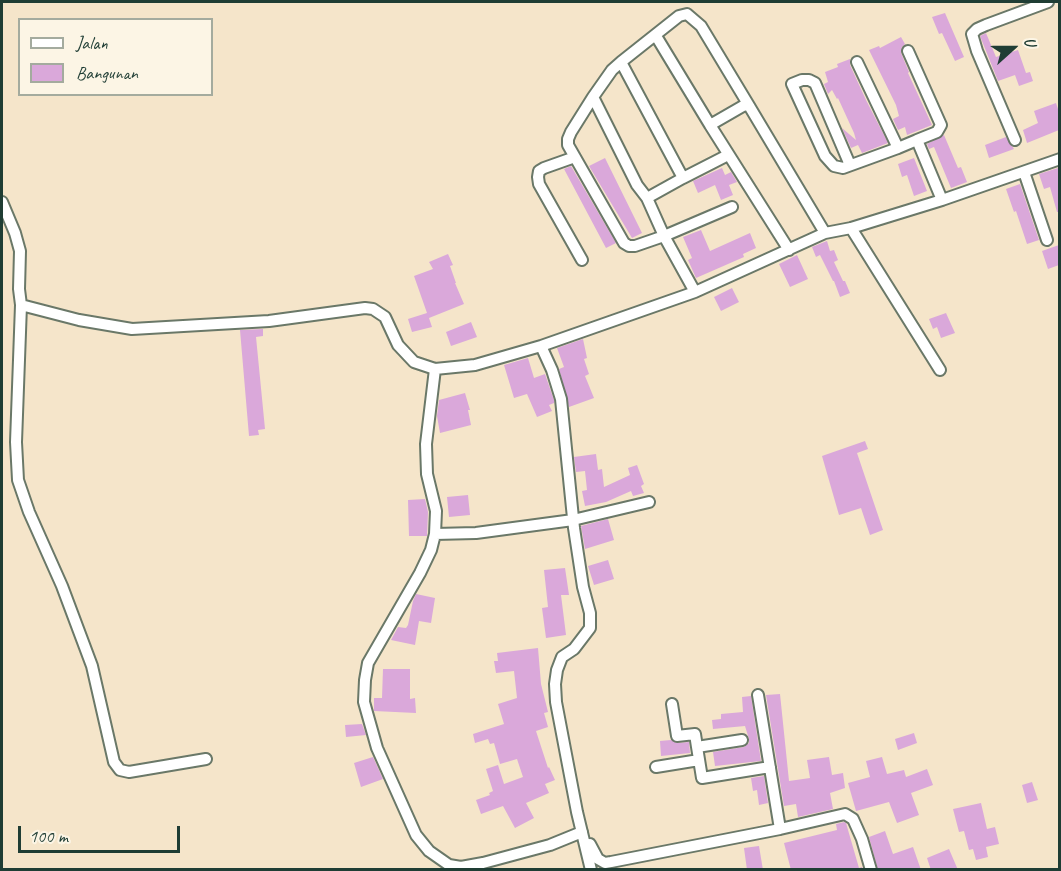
<!DOCTYPE html>
<style>
body{margin:0}
#map{position:relative;width:1061px;height:871px;overflow:hidden;background:#f5e5ca;font-family:Caveat,sans-serif}
canvas{display:block}
.frame{position:absolute;inset:0;border:3px solid #1f3d34;pointer-events:none}
.legend{position:absolute;left:18px;top:18px;width:195px;height:78px;box-sizing:border-box;background:#fcf5e5;border:2px solid #a4ab9e;margin:0;padding:8px 10px;list-style:none;font-size:18px;color:#1f3d34}
.legend li{display:flex;align-items:center;gap:12px;height:30px}
.legend b{width:30px;border:2px solid #a4ab9e}
.north{position:absolute;left:983px;top:18px;width:60px;height:60px;-webkit-text-stroke:4px #fcf5e5;paint-order:stroke;rotate:69deg;font-size:16px;font-weight:700;line-height:24px;text-align:center;color:#1f3d34}
.north::after{content:'';display:block;margin:auto;width:21px;height:27px;background:#1f3d34;clip-path:polygon(50% 0,100% 100%,50% 72%,0 100%)}
.scale{position:absolute;left:18px;top:826px;width:162px;height:27px;box-sizing:border-box;border:3px solid #1f3d34;border-top:0;padding-left:8px;font-size:18px;line-height:21px;white-space:nowrap;color:#1f3d34;-webkit-text-stroke:4px #fcf5e5;paint-order:stroke}
</style>
<div id="map">
<canvas width="1061" height="871"></canvas>
<div class="frame"></div>
<ul class="legend">
<li><b style="height:8px;background:#fff"></b>Jalan</li>
<li><b style="height:16px;background:#daa8da"></b>Bangunan</li>
</ul>
<div class="north">U</div>
<div class="scale">100 m</div>
</div>
<script>
const c = document.querySelector('canvas').getContext('2d');
c.lineJoin = 'round';
function fillPath(path, color) {
  c.fillStyle = color;
  c.fill(path, 'evenodd');
}
function toPath(rows) {
  const path = new Path2D();
  for (const r of rows) {
    path.moveTo(r[0], r[1]);
    for (let i = 2; i < r.length; i += 2) path.lineTo(r[i], r[i + 1]);
  }
  return path;
}
function trace(path, color, width, dash) {
  c.strokeStyle = color;
  c.lineWidth = width;
  c.lineCap = dash ? 'butt' : 'round';
  c.setLineDash(dash || []);
  c.stroke(path);
}
fillPath(toPath([
 [945,13,964,57,955,61,942,33,939,34,932,17],
 [986,33,996,57,1018,50,1026,73,1030,72,1033,81,1019,86,1015,75,998,81,980,36],
 [901,37,905,44,902,47,901,53,909,72,908,73,932,125,907,135,905,127,898,130,893,119,899,116,896,105,869,50,879,46,880,48],
 [850,59,850,65,866,100,888,143,862,153,858,145,851,148,842,128,856,140,854,133,838,98,837,99,832,90,828,94,824,84,828,82,825,72,838,67,837,64],
 [1056,103,1059,112,1059,130,1027,143,1023,130,1038,123,1034,111],
 [944,135,958,168,961,167,967,182,951,188,934,147,929,149,927,144],
 [1006,137,1014,149,989,158,985,145],
 [605,158,642,233,632,238,589,166],
 [914,158,927,191,914,196,907,175,902,177,898,164],
 [571,166,616,243,606,248,564,169],
 [722,168,725,175,731,172,737,182,729,185,733,195,721,200,715,185,698,193,693,181],
 [1058,168,1059,212,1057,212,1050,187,1044,189,1039,174],
 [1020,184,1039,240,1027,244,1016,211,1014,212,1006,189],
 [701,230,710,251,750,233,756,248,743,254,744,257,696,278,688,260,692,258,683,237],
 [827,241,830,251,834,250,838,260,834,262,843,281,845,281,850,293,840,297,834,281,833,281,820,255,816,257,812,247],
 [1059,245,1059,265,1048,269,1042,251],
 [448,254,453,265,450,266,456,283,455,283,464,304,429,318,432,327,412,332,408,319,427,313,414,276,433,269,429,262],
 [797,255,808,279,790,287,779,264],
 [732,288,739,302,721,311,714,297],
 [946,313,955,333,941,338,937,327,933,329,929,319],
 [471,322,477,337,451,346,446,332],
 [263,329,263,336,256,337,265,429,258,430,259,435,249,436,240,330],
 [583,339,587,358,584,359,589,374,585,376,594,398,569,407,559,369,564,367,557,348],
 [528,358,534,378,545,374,554,400,554,403,549,405,552,411,537,417,527,394,514,398,504,365],
 [465,393,470,410,468,410,471,425,440,433,437,416,439,400],
 [865,441,868,449,857,453,883,530,870,535,861,508,839,515,822,456],
 [596,454,598,470,602,469,604,487,630,475,628,468,637,465,644,484,641,486,644,493,633,496,631,491,606,502,585,506,582,491,587,490,585,471,576,472,574,457],
 [468,495,470,515,449,517,447,497],
 [425,499,428,512,427,536,409,536,408,500],
 [608,519,614,540,585,549,581,526],
 [608,560,614,579,594,585,588,566],
 [565,568,569,595,561,595,566,635,546,638,542,608,548,607,544,570],
 [416,594,435,598,431,623,419,621,415,645,391,640,398,627,406,628,408,625,413,601],
 [538,648,541,684,548,712,544,713,548,727,536,731,548,768,549,767,555,780,545,784,549,793,526,803,534,818,515,828,503,806,481,814,476,800,490,795,489,793,493,791,486,769,498,765,504,784,523,777,517,759,500,764,494,743,490,744,488,739,475,743,473,734,504,724,498,704,517,698,514,671,496,673,494,661,498,661,497,653],
 [383,669,410,669,410,699,415,698,416,713,374,711,374,698,382,698],
 [780,694,789,781,810,778,807,760,829,757,832,775,843,773,845,788,830,793,833,809,798,817,796,804,784,806,766,695],
 [751,696,761,761,715,766,713,752,744,747,749,743,749,739,745,726,713,729,712,720,721,719,721,714,743,712,742,697],
 [362,724,366,735,346,737,345,725],
 [914,733,917,743,898,750,895,739],
 [671,740,677,743,689,742,690,753,661,756,660,741],
 [373,757,383,779,361,787,354,763],
 [882,757,887,774,904,770,906,777,927,769,933,785,911,793,919,815,897,823,889,802,856,811,848,783,870,777,866,761],
 [764,776,768,803,759,805,757,790,753,791,751,778],
 [1032,782,1038,800,1027,803,1022,785],
 [981,803,987,829,995,827,999,844,986,847,988,857,976,860,973,849,969,850,964,831,959,832,953,809],
 [844,822,846,823,859,868,862,867,863,870,791,870,784,843,837,830,836,824],
 [885,831,893,854,913,847,921,870,878,870,869,837],
 [759,846,763,870,747,870,744,848],
 [949,849,958,870,931,870,927,858]
]), '#daa8da');
const street = toPath([
 [656,36,710,125],
 [908,51,941,125,937,132,917,140],
 [621,62,679,16,687,14,701,26,748,104],
 [857,62,898,148,917,140,942,200],
 [593,97,571,132,568,139,568,145,624,243,629,246,635,246,664,236,732,207],
 [1015,140,977,51,972,34,977,29,986,25,1048,2],
 [575,157,544,168,539,171,538,177,539,184,582,260],
 [850,165,815,83,809,80,802,80,792,84,825,156,834,166,843,168,898,148],
 [1024,172,1047,240],
 [647,198,683,178],
 [2,202,15,233,20,251,19,289,21,305,79,320,132,329,269,321,365,308,373,309,385,317,398,345,414,362,435,369,475,365,541,346,695,292,825,233,851,228,942,200,1060,159],
 [851,228,940,370],
 [789,250,710,125,743,106,748,104,825,233],
 [695,292,664,236,647,198,637,185,593,97,612,70,621,62,683,178,728,155],
 [21,305,16,442,18,480,29,512,62,586,92,666,114,762,120,770,129,772,206,759],
 [541,346,552,370,561,399,574,528,583,587,590,613,590,628,574,649,562,657,557,670,555,684,556,702,577,812,591,870],
 [435,369,426,444,427,474,436,511,435,534,431,550,420,573,368,663,365,680,364,702,377,748,416,835,429,851,449,865,461,867,483,863,550,845,582,832],
 [435,534,476,533,573,520,649,502],
 [758,695,780,829],
 [672,704,677,736,695,734,697,747],
 [742,740,697,747,702,778,770,767],
 [656,767,699,760],
 [590,844,598,859,605,863,611,862,780,829,845,814,853,819,862,839,871,870]
]);
trace(street, '#6a7868', 14);
trace(street, '#fff', 10);
</script>
